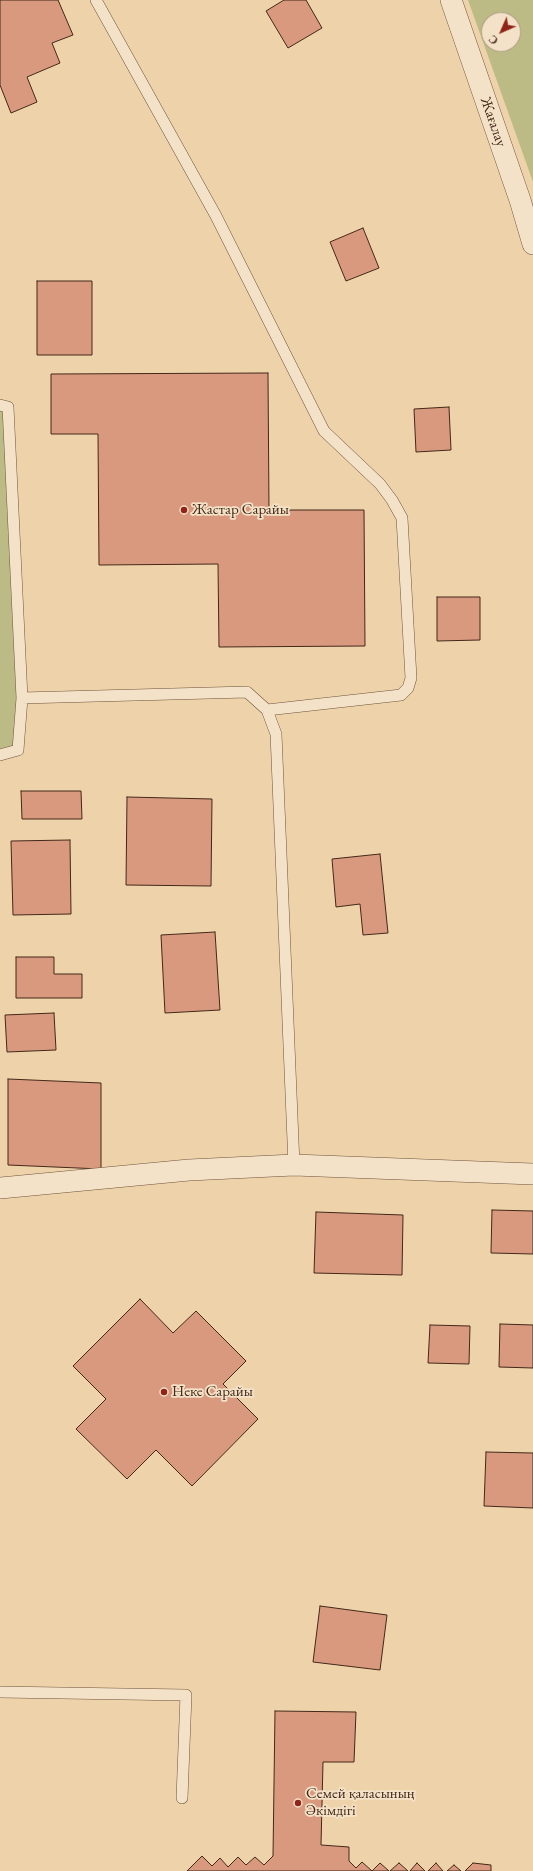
<!DOCTYPE html>
<meta charset="utf-8">
<style>
body{margin:0}
#map{position:relative;width:533px;height:1871px;overflow:hidden;background:#eed3aa;font-family:"EB Garamond",serif}
canvas{display:block}
.north{position:absolute;left:481px;top:12px;width:40px;height:40px;box-sizing:border-box;background:#f4e2c8;border:1px solid #ad9882;border-radius:50%;rotate:225deg;font-size:11px;font-weight:700;line-height:16px;text-align:center;color:#432818}
.north::after{content:'';display:block;margin:auto;width:14px;height:18px;background:#8f2418;clip-path:polygon(50% 0,100% 100%,50% 72%,0 100%)}
</style>
<div id="map">
<canvas width="533" height="1871"></canvas>
<div class="north">С</div>
</div>
<script>
const c = document.querySelector('canvas').getContext('2d');
c.lineJoin = 'round';
function fillPath(path, color) {
  c.fillStyle = color;
  c.fill(path, 'evenodd');
}
function toPath(rows) {
  const path = new Path2D();
  for (const r of rows) {
    path.moveTo(r[0], r[1]);
    for (let i = 2; i < r.length; i += 2) path.lineTo(r[i], r[i + 1]);
  }
  return path;
}
function trace(path, color, width, dash) {
  c.strokeStyle = color;
  c.lineWidth = width;
  c.lineCap = dash ? 'butt' : 'round';
  c.setLineDash(dash || []);
  c.stroke(path);
}
function label(font, color, halo, rows, align = 'center') {
  c.font = font + ' "EB Garamond",serif';
  c.lineWidth = 3.5;
  c.setLineDash([]);
  c.textBaseline = 'middle';
  c.strokeStyle = halo;
  c.fillStyle = color;
  for (const [text, x, y, turn = 0] of rows) {
    c.save();
    c.translate(x, y);
    c.rotate((+turn || 0) * Math.PI / 180);
    c.textAlign = isNaN(turn) ? turn : align;
    if (halo) c.strokeText(text, 0, 0);
    c.fillText(text, 0, 0);
    c.restore();
  }
}
fillPath(toPath([
 [468,0,533,0,533,182],
 [489,20,513,20,513,44,489,44],
 [0,405,8,407,22,698,18,750,0,755]
]), '#bcbb86');
const building = toPath([
 [0,0,58,0,73,35,52,43,60,63,27,77,37,102,11,113,0,85,0,0],
 [284,0,306,0,322,28,288,48,266,11,284,0],
 [363,228,379,268,346,281,330,242,363,228],
 [37,281,92,281,92,355,37,355,37,281],
 [268,373,269,510,364,510,365,646,219,647,218,564,99,565,98,434,51,434,51,374,268,373],
 [449,407,451,450,416,452,414,409,449,407],
 [437,597,480,597,480,640,437,641,437,597],
 [21,791,81,791,82,819,22,819,21,791],
 [127,797,212,799,211,886,126,885,127,797],
 [70,840,71,914,13,915,11,841,70,840],
 [380,854,388,933,363,935,360,904,336,907,332,859,380,854],
 [215,932,220,1010,165,1013,161,935,215,932],
 [16,957,54,957,54,974,82,974,82,998,16,998,16,957],
 [54,1013,56,1050,7,1052,5,1015,54,1013],
 [8,1079,101,1083,101,1169,8,1165,8,1079],
 [492,1210,533,1211,533,1254,491,1253,492,1210],
 [316,1212,403,1215,402,1275,314,1273,316,1212],
 [140,1299,173,1333,196,1311,246,1361,223,1384,258,1419,192,1486,156,1450,127,1479,76,1429,106,1399,73,1366,140,1299],
 [500,1324,533,1325,533,1368,499,1367,500,1324],
 [430,1325,470,1326,469,1364,428,1363,430,1325],
 [486,1452,533,1453,533,1508,484,1506,486,1452],
 [320,1606,387,1615,380,1670,313,1662,320,1606],
 [275,1711,356,1712,354,1762,323,1762,321,1845,349,1847,349,1861,356,1868,362,1862,372,1871,380,1863,389,1871,187,1871,202,1856,212,1866,220,1858,228,1867,238,1857,246,1865,255,1857,264,1865,273,1856,275,1711],
 [399,1863,408,1871,390,1871,399,1863],
 [417,1863,425,1871,410,1871,417,1863],
 [436,1863,443,1871,428,1871,436,1863],
 [473,1863,491,1865,491,1871,465,1871,473,1863],
 [454,1865,461,1871,447,1871,454,1865]
]);
fillPath(building, '#d9997f');
trace(building, '#432818', 1);
const lane = toPath([
 [96,0,216,216,324,431,380,484,392,500,402,518,411,678,408,688,401,695,267,710],
 [0,405,8,407,22,698,18,750,0,755],
 [22,698,247,692,267,710,276,734,294,1165],
 [0,1692,186,1695,182,1798]
]);
const street = toPath([
 [451,0,520,200,533,244],
 [0,1188,189,1170,294,1165,533,1174]
]);
trace(lane, '#6e533c', 12);
trace(street, '#6e533c', 22);
trace(lane, '#f4e2c8', 11);
trace(street, '#f4e2c8', 21);
for (const [x, y, r, color] of [
 [184,510,4,"#8f2418"],
 [164,1392,4,"#8f2418"],
 [298,1803,4,"#8f2418"]
]) {
  const dot = new Path2D();
  dot.arc(x, y, r, 0, 2 * Math.PI);
  c.fillStyle = color;
  c.fill(dot);
  trace(dot, '#f4e2c8', 1.5);
}
label('15px', '#432818', '#f4e2c8', [
 ["Жағалау",493,122,71]
]);
label('15px', '#432818', '#f4e2c8', [
 ["Жастар Сарайы",192,510],
 ["Неке Сарайы",172,1392],
 ["Семей қаласының",306,1794],
 ["Әкімдігі",306,1811]
], 'left');
</script>
